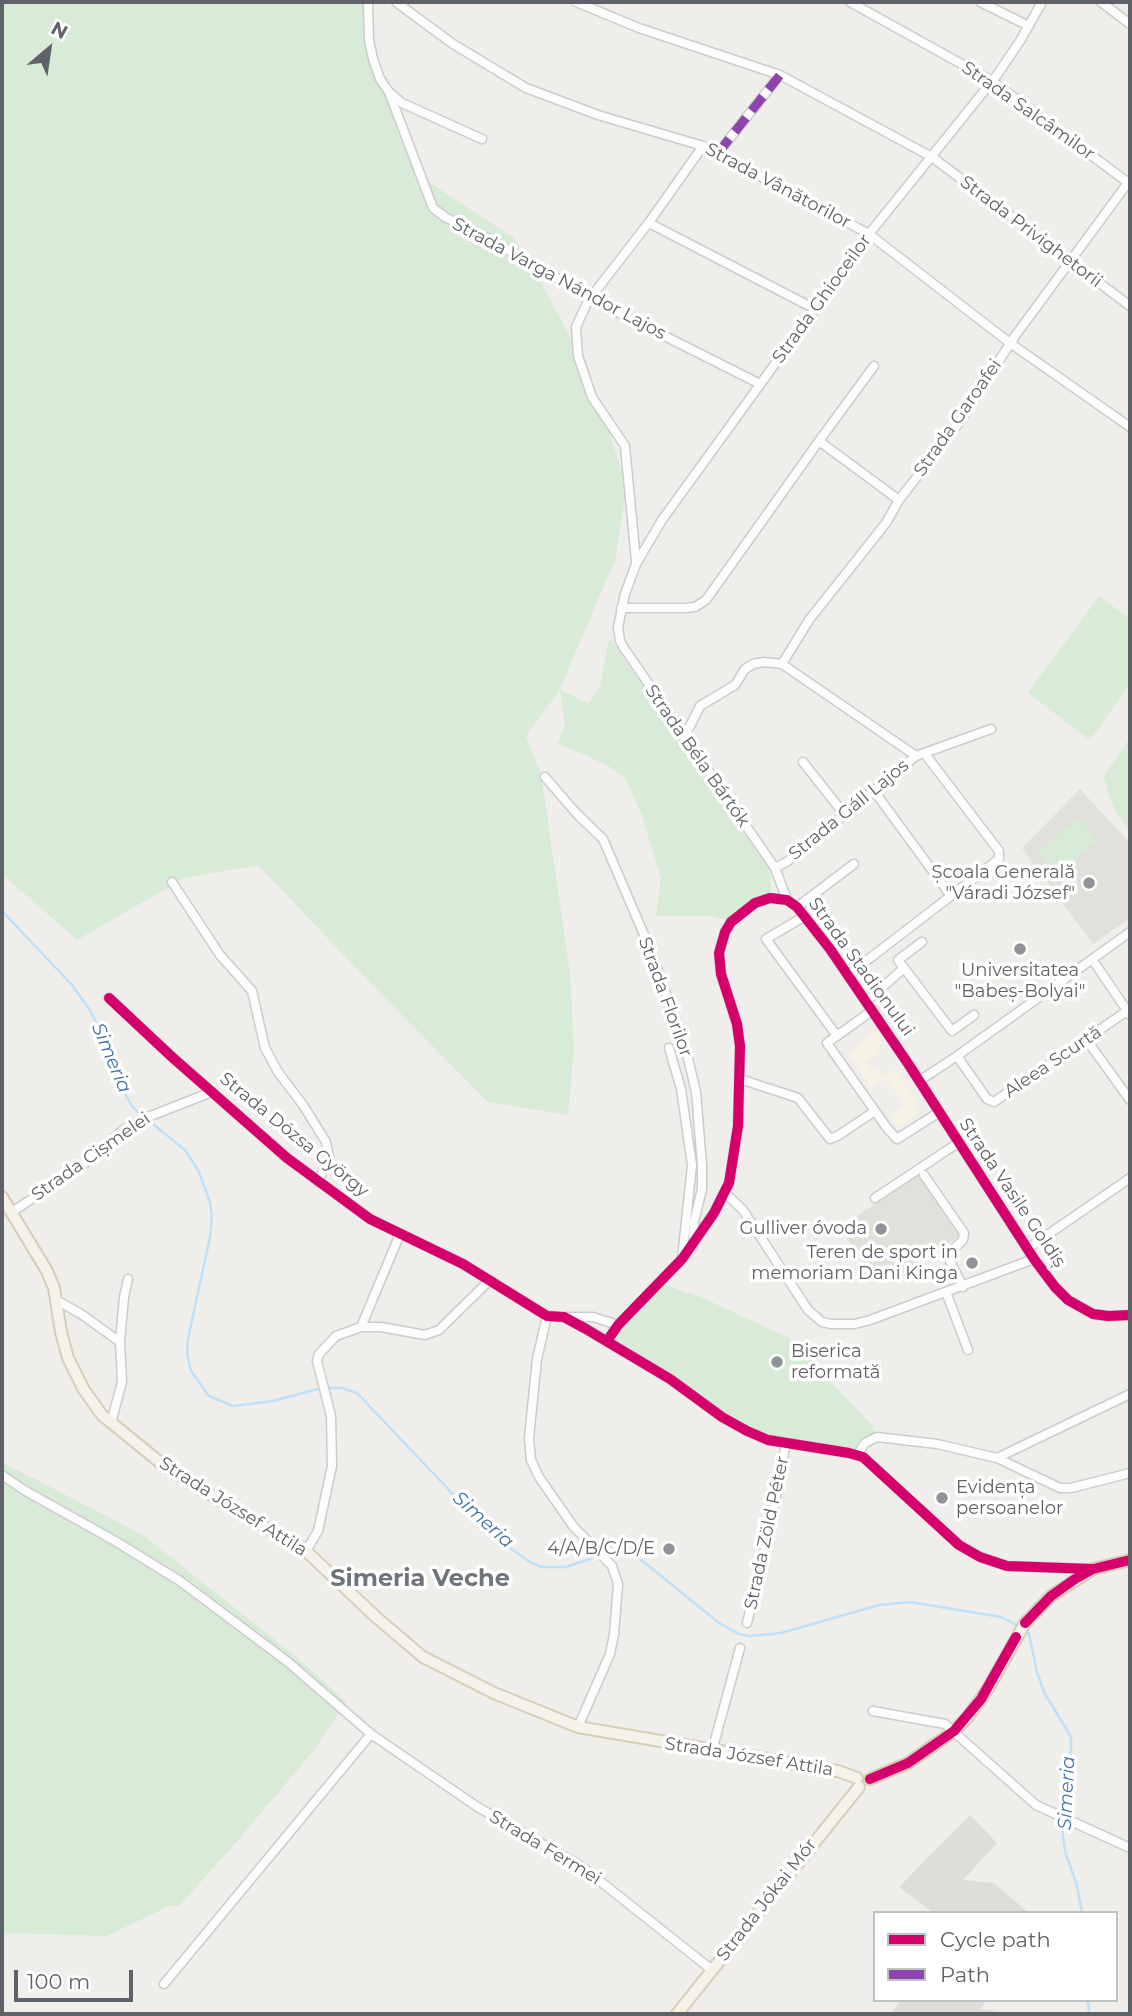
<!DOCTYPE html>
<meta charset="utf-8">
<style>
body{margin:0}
#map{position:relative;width:1132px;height:2016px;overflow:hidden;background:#efeeea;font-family:Montserrat,sans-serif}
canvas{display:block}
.frame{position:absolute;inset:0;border:4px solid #5f6368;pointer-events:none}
.legend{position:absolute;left:873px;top:1911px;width:245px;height:91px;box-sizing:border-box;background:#fff;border:2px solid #bfc1c3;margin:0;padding:9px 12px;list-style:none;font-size:21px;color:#5f6368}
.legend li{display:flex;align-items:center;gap:14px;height:35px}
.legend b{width:35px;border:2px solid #bfc1c3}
.north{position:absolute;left:14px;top:14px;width:70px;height:70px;-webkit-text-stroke:5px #fff;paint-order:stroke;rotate:29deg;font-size:19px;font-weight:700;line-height:28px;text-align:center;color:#5f6368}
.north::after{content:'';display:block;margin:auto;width:24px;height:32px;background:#5f6368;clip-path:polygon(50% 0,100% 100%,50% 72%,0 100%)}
.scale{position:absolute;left:14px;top:1970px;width:119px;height:32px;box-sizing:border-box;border:4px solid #5f6368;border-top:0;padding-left:9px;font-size:21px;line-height:24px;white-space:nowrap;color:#5f6368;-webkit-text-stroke:5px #fff;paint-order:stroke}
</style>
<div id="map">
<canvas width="1132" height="2016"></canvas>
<div class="frame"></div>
<ul class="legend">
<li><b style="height:9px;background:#d6006c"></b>Cycle path</li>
<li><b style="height:9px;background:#8e44ad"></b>Path</li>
</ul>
<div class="north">N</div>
<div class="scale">100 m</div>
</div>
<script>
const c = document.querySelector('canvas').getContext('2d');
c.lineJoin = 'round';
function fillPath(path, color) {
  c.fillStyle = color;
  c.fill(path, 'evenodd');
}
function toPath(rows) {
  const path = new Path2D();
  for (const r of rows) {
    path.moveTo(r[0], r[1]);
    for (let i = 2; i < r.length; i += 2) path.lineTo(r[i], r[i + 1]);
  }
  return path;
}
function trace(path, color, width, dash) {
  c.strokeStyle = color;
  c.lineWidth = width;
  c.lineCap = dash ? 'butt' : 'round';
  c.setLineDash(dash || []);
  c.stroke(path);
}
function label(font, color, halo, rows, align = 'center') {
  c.font = font + ' Montserrat,sans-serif';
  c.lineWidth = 7;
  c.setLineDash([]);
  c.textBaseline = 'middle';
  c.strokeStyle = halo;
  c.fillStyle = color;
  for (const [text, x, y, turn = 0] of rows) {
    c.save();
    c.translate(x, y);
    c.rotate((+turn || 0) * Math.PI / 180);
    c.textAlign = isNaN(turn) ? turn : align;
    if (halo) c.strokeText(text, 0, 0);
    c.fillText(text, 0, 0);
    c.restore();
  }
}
fillPath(toPath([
 [878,1030,881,1035,878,1038,882,1043,877,1047,880,1052,866,1062,872,1070,876,1067,883,1077,894,1069,917,1101,913,1104,919,1112,897,1129,891,1116,905,1105,885,1078,872,1088,848,1054]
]), '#f7f3e4');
fillPath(toPath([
 [970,1815,997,1843,963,1880,994,1883,1029,1913,929,1913,930,1910,899,1887],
 [901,2000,987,2000,980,2009,998,2011,1002,2014,891,2014]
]), '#dfddda');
fillPath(toPath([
 [1080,789,1130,843,1130,918,1093,944,1022,848],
 [920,1173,962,1234,900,1276,891,1264,873,1277,840,1228]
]), '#e2e0da');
fillPath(toPath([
 [2,2,363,2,365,24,391,101,424,179,514,238,548,295,591,378,627,486,615,560,560,689,588,704,600,687,608,643,610,640,613,642,771,872,770,898,731,922,712,916,656,916,661,878,641,813,625,778,607,765,557,743,565,727,560,690,526,736,541,774,570,973,574,1049,568,1115,488,1102,377,990,258,865,185,878,77,940,2,874],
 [1099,596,1130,619,1130,684,1090,740,1028,693],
 [1130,738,1130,830,1116,813,1108,793,1104,776],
 [1078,818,1097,841,1057,875,1038,853],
 [660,1283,703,1298,793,1340,806,1340,807,1351,820,1370,871,1424,877,1437,857,1455,758,1437,607,1341],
 [2,1462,143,1535,299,1659,346,1702,315,1749,233,1846,179,1906,169,1906,107,1936,2,1933]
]), '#d8ebd6');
trace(toPath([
 [2,911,72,985,89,1009,106,1040,116,1078,132,1106,142,1116],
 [147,1119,185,1150,199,1172,210,1202,212,1217,210,1237,188,1339,187,1354,191,1371,209,1396,233,1406,273,1401,321,1388,342,1388,357,1393,451,1492,505,1544,528,1561,541,1567,566,1567,592,1558,613,1545,624,1546,719,1623,739,1634,750,1636,781,1633,879,1605,910,1602,1001,1617,1019,1626],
 [1024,1630,1029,1634,1037,1672,1044,1692,1071,1737,1071,1751,1063,1787,1061,1813],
 [1061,1820,1065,1851,1077,1886,1082,1913],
 [1088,2000,1089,2014]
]), '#bfe0f9', 2.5);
const minor = toPath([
 [368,2,369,40,373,59,380,79,389,92,402,103,482,139],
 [396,2,453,44,526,88,598,115,703,146,869,234,1010,343,1130,427],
 [576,2,639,28,780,75,932,157,1130,306],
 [850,2,992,81,1130,184],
 [980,2,1029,26],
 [1101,2,1130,24],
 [389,92,433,208,445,217,491,240,601,304,760,384],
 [718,153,780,75],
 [649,223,815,309],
 [874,366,819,441,899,500,958,424,1015,336,1130,180],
 [636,561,625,446,592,397,578,356,576,327,588,301,650,221,703,146],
 [621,608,686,608,695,607,706,600,819,441],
 [782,664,916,756],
 [684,738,700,706,735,685,745,669,753,664,764,662,782,664,809,620,886,523,899,500],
 [803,762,844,814],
 [545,777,576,813,603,839,651,951,687,1054,696,1092,702,1165,702,1189,694,1222,693,1245],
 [874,791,951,896],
 [775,868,788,861,916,756,991,729],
 [172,882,220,955,252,991,265,1048,278,1072,303,1105,326,1142,329,1157,318,1182],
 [787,900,775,868,624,648,620,641,618,627,625,594,636,564,662,520,869,234,997,75,1020,41,1042,2],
 [797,907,854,864],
 [805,916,766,939,837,1036],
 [1092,959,1130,1015],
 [904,968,898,960,922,942],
 [848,975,999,859,999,851,925,754],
 [109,998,172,1057,287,1158,370,1219,463,1264,547,1316,564,1317,586,1329,670,1379,722,1417,747,1431,768,1440,849,1453,863,1457,959,1545,980,1557,1007,1566,1093,1569],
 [867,1001,904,968,952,1031,974,1015],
 [873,1010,827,1043,887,1128,897,1139,938,1113],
 [1086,1039,1130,1100],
 [669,1048,681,1089,692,1165,682,1259],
 [957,1056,987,1099,994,1102,1127,1011],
 [740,1079,798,1098,830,1139,839,1135,875,1111],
 [919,1081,957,1056,1130,932],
 [924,1175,964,1233,963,1240,949,1253,949,1259,963,1287],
 [725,1193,743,1210,808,1310,822,1322,831,1324,855,1324,870,1320,1034,1259],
 [875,1198,958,1143],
 [12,1212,90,1160,123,1130,140,1120,212,1092],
 [1027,1249,1130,1178],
 [946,1292,968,1350],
 [56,1300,81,1314,120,1342],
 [547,1316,537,1359,529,1438,531,1460,539,1477,573,1526,612,1566,618,1584,614,1634,610,1654,578,1727],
 [566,1317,593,1317,618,1325],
 [361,1327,400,1234],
 [607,1341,618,1325,682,1259,714,1213,729,1183,738,1126,740,1046,737,1024,721,974,719,953,725,932,731,922,755,903,770,898,787,900,797,907,830,949,909,1065,1034,1259,1055,1287,1068,1300,1093,1314,1108,1316,1130,1315],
 [111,1423,122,1382,120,1342,124,1297,128,1279],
 [857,1455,865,1443,877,1437,937,1444,997,1458,1060,1488,1071,1488,1130,1473],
 [997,1458,1130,1394],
 [2,1475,24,1490,115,1541,180,1581,288,1662,371,1734,476,1806,581,1866,712,1970],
 [306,1551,318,1531,332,1466,331,1416,317,1361,319,1354,336,1336,361,1327,381,1327,425,1335,439,1330,490,1280],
 [747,1623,771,1523,786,1443],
 [873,1711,945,1724,1036,1805,1130,1848],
 [712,1751,740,1648],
 [164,1984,371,1734]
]);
const major = toPath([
 [2,1197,47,1271,54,1288,61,1332,68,1358,84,1390,102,1415,162,1464,194,1485,306,1551,377,1618,423,1657,494,1693,578,1727,838,1771,857,1778],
 [870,1779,908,1763,954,1731,967,1718,989,1687,1025,1623,1051,1596,1093,1569,1130,1560],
 [677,2014,859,1787]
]);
trace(minor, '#cbcccc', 11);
trace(major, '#d7ceb8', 14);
trace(minor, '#fdfcfc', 8);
trace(major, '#f4f2e9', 10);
trace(toPath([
 [718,153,780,75]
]), '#8e44ad', 9, [18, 9]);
trace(toPath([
 [109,998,172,1057,287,1158,370,1219,463,1264,547,1316,564,1317,586,1329,670,1379,722,1417,747,1431,768,1440,849,1453,863,1457,959,1545,980,1557,1007,1566,1093,1569],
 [607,1341,618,1325,682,1259,714,1213,729,1183,738,1126,740,1046,737,1024,721,974,719,953,725,932,731,922,755,903,770,898,787,900,797,907,830,949,909,1065,1034,1259,1055,1287,1068,1300,1093,1314,1108,1316,1130,1315],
 [1025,1623,1051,1596,1075,1579,1093,1569,1130,1560],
 [870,1779,908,1763,954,1731,981,1699,1016,1637]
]), '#d6006c', 10);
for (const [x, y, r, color] of [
 [1089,883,7,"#919496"],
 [1020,949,7,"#919496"],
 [881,1229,7,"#919496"],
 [972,1263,7,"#919496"],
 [777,1362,7,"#919496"],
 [942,1498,7,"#919496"],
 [669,1549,7,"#919496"]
]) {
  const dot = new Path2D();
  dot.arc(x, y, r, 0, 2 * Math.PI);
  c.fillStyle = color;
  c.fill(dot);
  trace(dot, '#fff', 2.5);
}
label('18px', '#5f6368', '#fff', [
 ["Strada Salcâmilor",1028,111,35],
 ["Strada Vânătorilor",778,186,28],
 ["Strada Privighetorii",1031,232,37],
 ["Strada Varga Nándor Lajos",559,279,28],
 ["Strada Ghioceilor",822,299,-54],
 ["Strada Garoafei",958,418,-55],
 ["Strada Béla Bártók",697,756,55],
 ["Strada Gáll Lajos",849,810,-39],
 ["Strada Stadionului",861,967,54],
 ["Strada Florilor",665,997,70],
 ["Aleea Scurtă",1053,1062,-34],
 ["Strada Dózsa György",294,1135,39],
 ["Strada Cișmelei",91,1157,-35],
 ["Strada Vasile Goldiș",1012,1193,56],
 ["Strada József Attila",233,1507,32],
 ["Strada Zöld Péter",767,1533,-78],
 ["Strada József Attila",749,1757,9],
 ["Strada Fermei",545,1848,31],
 ["Strada Jókai Mór",767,1900,-52]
]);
label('18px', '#5f6368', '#fff', [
 ["Școala Generală",1075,873],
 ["\"Váradi József\"",1075,894],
 ["Universitatea",1020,971,"center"],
 ["\"Babeș-Bolyai\"",1020,992,"center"],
 ["Gulliver óvoda",867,1229],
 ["Teren de sport in",958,1253],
 ["memoriam Dani Kinga",958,1274],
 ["Biserica",791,1352,"left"],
 ["reformată",791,1373,"left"],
 ["Evidența",956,1488,"left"],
 ["persoanelor",956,1509,"left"],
 ["4/A/B/C/D/E",655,1549]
], 'right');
label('italic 19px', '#4174aa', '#fff', [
 ["Simeria",111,1058,67],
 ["Simeria",483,1520,42],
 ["Simeria",1067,1793,-87]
]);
label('bold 24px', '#70757a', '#fff', [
 ["Simeria Veche",420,1579]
]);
</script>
